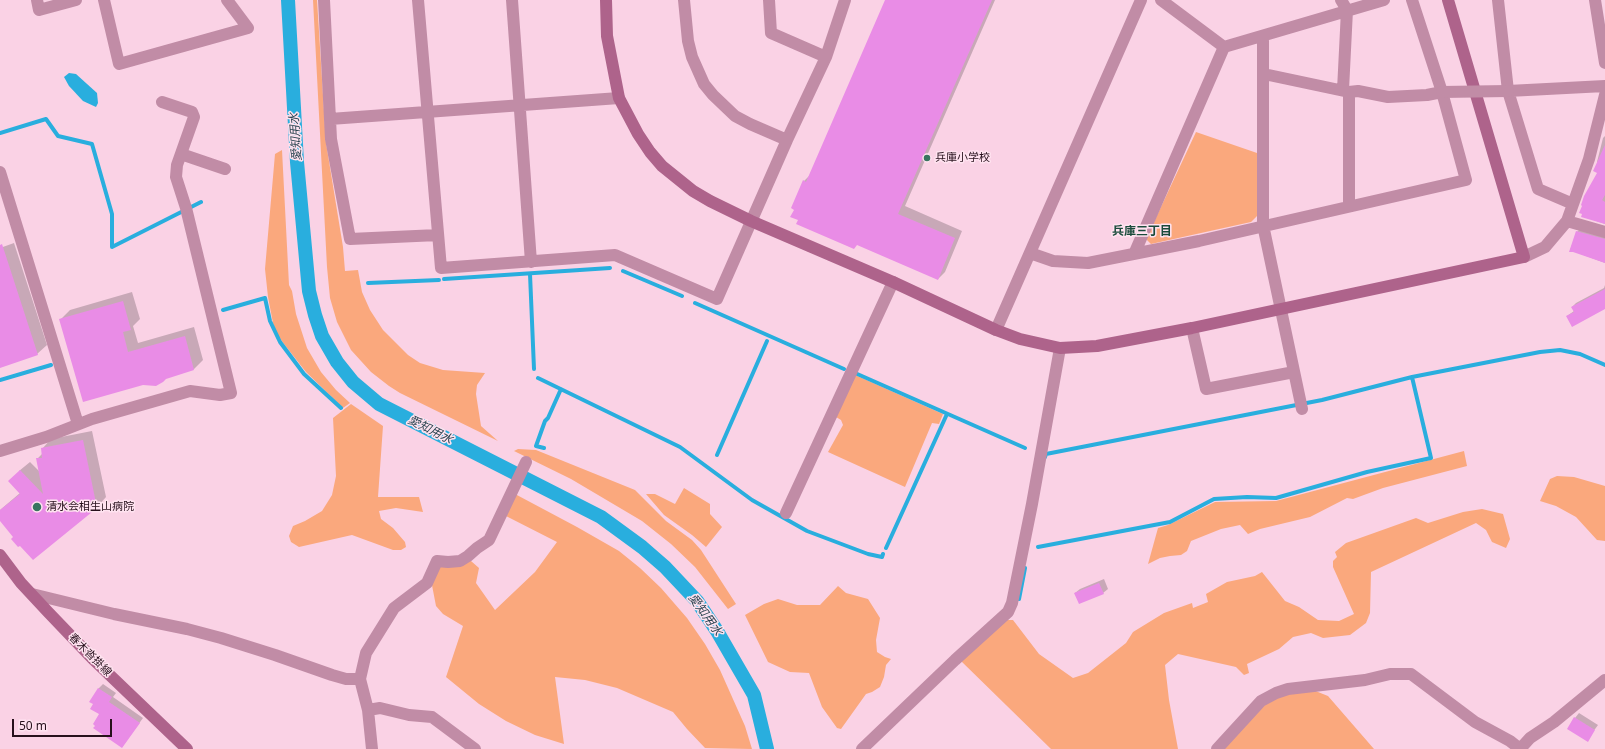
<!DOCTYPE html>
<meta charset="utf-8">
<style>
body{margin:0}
#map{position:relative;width:1605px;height:749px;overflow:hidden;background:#fad2e5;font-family:"Noto Sans",sans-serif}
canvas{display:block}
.scale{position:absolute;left:12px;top:719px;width:100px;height:18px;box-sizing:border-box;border:2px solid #27101c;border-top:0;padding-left:5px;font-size:12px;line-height:14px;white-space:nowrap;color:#27101c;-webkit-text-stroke:3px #ffe3f0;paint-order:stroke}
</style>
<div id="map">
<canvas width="1605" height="749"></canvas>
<div class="scale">50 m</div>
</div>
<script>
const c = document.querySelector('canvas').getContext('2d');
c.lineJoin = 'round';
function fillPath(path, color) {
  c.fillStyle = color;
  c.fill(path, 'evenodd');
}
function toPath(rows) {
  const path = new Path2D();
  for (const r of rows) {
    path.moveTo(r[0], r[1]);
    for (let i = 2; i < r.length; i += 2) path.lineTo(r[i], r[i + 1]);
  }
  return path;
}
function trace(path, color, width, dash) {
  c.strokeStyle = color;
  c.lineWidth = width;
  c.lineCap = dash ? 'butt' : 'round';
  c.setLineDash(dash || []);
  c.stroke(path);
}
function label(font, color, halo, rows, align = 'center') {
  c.font = font + ' "Noto Sans","Noto Sans JP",sans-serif';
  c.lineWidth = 3;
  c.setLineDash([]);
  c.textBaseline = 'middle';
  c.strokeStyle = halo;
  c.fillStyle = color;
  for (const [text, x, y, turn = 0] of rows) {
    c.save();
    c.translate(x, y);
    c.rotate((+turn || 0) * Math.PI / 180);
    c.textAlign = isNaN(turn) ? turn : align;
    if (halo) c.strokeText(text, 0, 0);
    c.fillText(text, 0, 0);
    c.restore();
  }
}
fillPath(toPath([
 [313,0,317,0,326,143,343,247,345,271,358,270,362,292,370,310,383,330,408,355,420,363,443,370,485,373,477,385,476,394,481,426,498,441,400,393,389,386,371,372,351,350,337,322,330,298,327,267],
 [1196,132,1257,153,1257,216,1251,222,1151,244,1146,239],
 [282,150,289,285,292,291,296,314,307,348,321,372,336,390,350,403,343,408,306,372,284,344,277,334,273,323,268,297,265,269,275,154],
 [855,375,943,414,939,424,932,423,905,487,828,452,843,425,841,420,836,417],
 [351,404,383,426,378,497,419,497,423,512,396,508,379,511,381,519,393,528,405,542,406,547,401,550,393,550,352,535,299,547,291,542,289,536,293,526,305,521,322,511,332,495,336,476,333,418],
 [518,449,536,450,635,490,666,521,692,540,701,550,736,604,728,609,695,567,671,544,642,521,571,479,514,451],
 [1464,451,1467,466,1383,488,1353,499,1347,498,1310,517,1260,529,1248,534,1240,525,1221,529,1191,541,1187,551,1181,555,1170,556,1160,558,1148,564,1158,528,1168,525,1215,502,1276,501],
 [1557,476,1574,477,1605,486,1605,541,1597,540,1576,517,1556,506,1540,501,1550,479],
 [684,488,710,504,710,514,722,527,706,547,692,535,664,515,646,494,655,494,675,504],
 [515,494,577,527,619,551,640,568,661,588,687,618,705,644,720,670,745,726,752,749,705,748,687,729,673,712,617,688,585,680,555,677,564,744,535,735,506,721,479,704,446,677,463,626,443,614,436,606,431,580,439,564,466,560,471,561,479,568,476,583,495,610,535,572,557,542,504,515],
 [1482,509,1503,514,1510,539,1506,548,1492,542,1486,530,1476,523,1371,572,1370,613,1366,623,1350,635,1323,638,1311,633,1293,637,1279,649,1247,664,1249,673,1244,675,1236,667,1178,654,1165,665,1169,700,1178,749,1051,749,961,661,1006,620,1013,620,1039,654,1073,678,1088,673,1126,643,1133,632,1164,613,1192,603,1193,608,1208,602,1206,594,1227,582,1255,576,1262,572,1285,601,1299,607,1318,620,1339,621,1354,614,1333,567,1333,561,1337,557,1335,552,1346,543,1416,518,1428,523,1463,512],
 [838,586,846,593,868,599,880,618,876,640,877,652,885,657,891,659,886,665,884,677,880,687,872,692,866,694,841,729,837,728,822,707,809,673,790,672,768,662,745,615,764,604,778,599,797,605,820,605],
 [1313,690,1328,696,1374,749,1221,749,1263,705,1282,695]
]), '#faa87d');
fillPath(toPath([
 [69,73,76,74,97,93,98,103,96,107,83,101,69,86,64,77]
]), '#29aede');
fillPath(toPath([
 [886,0,995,0,905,206,962,231,945,272,938,279,800,219,795,209,804,181,811,174],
 [1605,136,1605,164,1597,162,1603,138],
 [1605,172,1605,224,1582,216],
 [1581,228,1605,234,1605,263,1570,250,1577,232],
 [14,243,47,345,37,354,0,367,0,248],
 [1605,285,1605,308,1567,316,1574,311,1572,307,1576,303,1604,288],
 [132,292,140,319,133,326,138,343,194,327,203,360,194,369,167,377,61,319,70,310],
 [92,431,106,497,97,507,14,537,0,519,0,510,20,493,19,471,30,462,39,471,37,459,43,453,42,449,51,439],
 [1104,579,1108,589,1103,593,1075,593,1080,589],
 [103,684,116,693,113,697,143,718,122,747,94,704,98,689],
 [1579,713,1598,725,1587,740,1575,718]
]), '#0003');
trace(toPath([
 [0,133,46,119,58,136,92,144,112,214,112,247,201,202],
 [623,271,682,296],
 [530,274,534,369],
 [444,279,610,268],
 [368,283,439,280],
 [695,303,844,369],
 [223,310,265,298,270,321,280,342,304,374,341,408],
 [855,373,1025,448],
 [538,378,680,447,752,500,807,531,868,554,882,557,883,554],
 [0,380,51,365],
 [544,448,536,446,545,421,548,418,561,389],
 [717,455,767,341],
 [1045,457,1046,454,1322,400,1412,377,1540,352,1560,350,1580,354,1605,365],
 [1038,547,1170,522,1214,499,1247,497,1276,498,1367,472,1431,458,1412,377],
 [886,548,947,414],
 [1019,599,1025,568]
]), '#29aede', 4);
trace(toPath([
 [288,0,297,162,309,291,315,315,322,336,337,362,353,382,379,404,601,517,642,547,665,567,697,601,717,631,754,695,767,749]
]), '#29aede', 14);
fillPath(toPath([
 [885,0,992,0,898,214,955,238,938,280,857,245,854,249,796,224,798,220,790,217,794,210,791,208,803,180,806,182],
 [1605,145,1605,195,1602,200,1605,202,1605,224,1581,217,1582,214,1579,213,1582,206,1581,205,1584,196,1597,173,1593,171],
 [1576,231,1605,239,1605,263,1573,252,1569,252],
 [2,244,38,355,0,368,0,245],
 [1605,289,1605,309,1572,327,1566,316,1574,312,1571,307],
 [123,301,131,330,123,332,128,352,185,336,194,370,166,379,163,382,156,386,143,385,83,402,59,319],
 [83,440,97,508,33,560,20,546,18,547,11,539,13,537,0,521,0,510,20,494,8,481,20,470,43,494,36,458,42,458,41,448],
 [1099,583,1104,594,1079,604,1074,593],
 [98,688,112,697,109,702,140,723,122,748,93,728,95,726,93,724,99,714,90,709,93,704,89,702],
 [1574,717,1595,730,1588,742,1567,729]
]), '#e98ce6');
trace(toPath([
 [37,0,39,10,76,0],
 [104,0,119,64,248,28,227,0],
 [324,0,331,139,350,239,438,235],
 [418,0,441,268,615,255,717,299,787,140,826,57,845,0],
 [512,0,531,262],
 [684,0,688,41,692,57,704,84,713,95,735,116,750,124,787,140],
 [769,0,771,33,826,57],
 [1161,0,1224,47],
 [1341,0,1347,10,1343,90],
 [1498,0,1508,91,1538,189,1573,204],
 [1595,0,1605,63],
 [1263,36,1263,225,1302,409],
 [1224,47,1384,0],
 [1264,74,1349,92,1358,91,1388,97,1427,95,1442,92],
 [1508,91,1605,86],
 [1349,92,1349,206],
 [330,119,619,98],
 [181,154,225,169],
 [0,172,78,424],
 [1567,221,1605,232],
 [1135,252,1224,47],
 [1030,253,1053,261,1088,263,1199,241,1466,180,1442,92,1412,0],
 [1524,257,1545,247,1567,221,1589,159,1605,95],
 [1192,328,1206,389,1294,372],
 [996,330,1141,0],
 [0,451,46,437,92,419,190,391,220,395,231,393,186,208,176,177,177,165,194,117,192,112,162,102],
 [786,513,893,282],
 [32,594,114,614,187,629,221,638,275,655,332,675,346,679,360,679],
 [368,710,380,708,409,715,432,717,475,749],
 [372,749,368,710,360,679,366,653,394,608,427,583,437,561,448,562,460,561,468,556,477,548,489,540,526,462],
 [862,749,955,660,1008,612,1012,603,1032,504,1060,348],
 [1217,749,1261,701,1276,693,1288,689,1365,680,1390,674,1411,674,1475,722,1510,741,1520,749,1530,738,1554,722,1605,680]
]), '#c18ca6', 12);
trace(toPath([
 [606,0,607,36,619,98,638,134,650,152,662,166,693,191,710,201,751,221,893,282,996,330,1020,339,1060,348,1097,346,1192,328,1524,257,1448,0],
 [0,555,21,583,48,612,94,660,187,749]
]), '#ae638b', 12);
trace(toPath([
 [1442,92,1508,91]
]), '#c18ca6', 12);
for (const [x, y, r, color] of [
 [927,158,4,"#38745f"],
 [37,507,5,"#38745f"]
]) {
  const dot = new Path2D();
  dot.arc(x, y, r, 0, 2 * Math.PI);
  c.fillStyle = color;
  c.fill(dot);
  trace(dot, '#ffe3f0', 1.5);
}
label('11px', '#27101c', '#ffe3f0', [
 ["兵庫小学校",935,158],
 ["清水会相生山病院",46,507]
], 'left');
label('11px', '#27101c', '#ffe3f0', [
 ["春木沓掛線",90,655,45]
]);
label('italic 12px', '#2c4652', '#ffe3f0', [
 ["愛知用水",296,137,-94],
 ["愛知用水",430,430,27],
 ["愛知用水",705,615,54]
]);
label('bold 12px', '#1a4b3b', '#ffe3f0', [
 ["兵庫三丁目",1142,232]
]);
</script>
